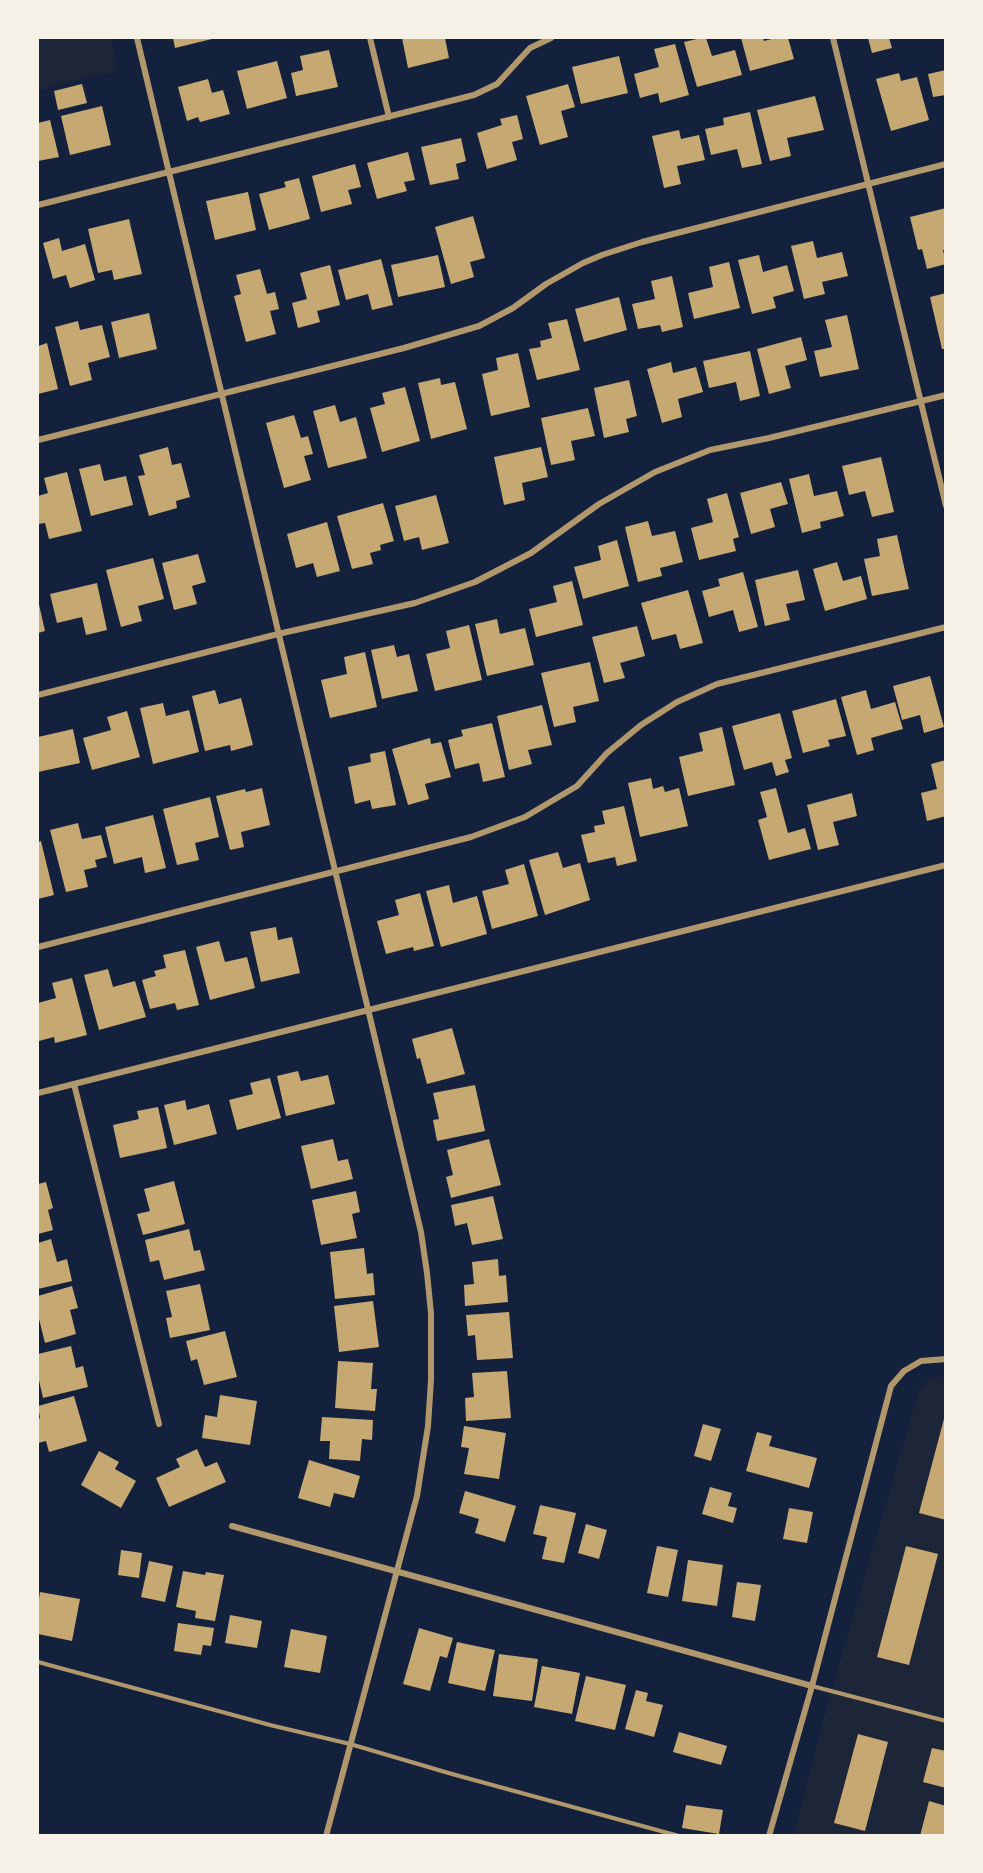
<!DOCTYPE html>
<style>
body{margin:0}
#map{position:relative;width:983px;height:1873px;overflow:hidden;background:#14213d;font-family:"DejaVu Sans",sans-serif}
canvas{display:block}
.frame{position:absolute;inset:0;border:39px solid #f6f1e7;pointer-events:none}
</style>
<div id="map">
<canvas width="983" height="1873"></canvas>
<div class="frame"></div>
</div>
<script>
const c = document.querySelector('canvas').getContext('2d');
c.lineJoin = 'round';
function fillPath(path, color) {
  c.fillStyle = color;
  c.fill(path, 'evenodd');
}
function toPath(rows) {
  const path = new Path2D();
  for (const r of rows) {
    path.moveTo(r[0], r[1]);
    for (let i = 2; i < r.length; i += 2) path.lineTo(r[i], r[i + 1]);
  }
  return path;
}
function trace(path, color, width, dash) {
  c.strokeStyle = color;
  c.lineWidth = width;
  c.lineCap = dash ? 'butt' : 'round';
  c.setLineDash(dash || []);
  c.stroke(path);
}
fillPath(toPath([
 [38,38,110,38,118,70,38,90],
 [945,1376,945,1835,793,1836,828,1702,919,1390,930,1378]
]), '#1d2539');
fillPath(toPath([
 [173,38,216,38,175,48],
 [402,38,445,38,449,58,408,68],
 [701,38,706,38,712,56,735,50,742,75,697,87,684,42],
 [741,38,763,38,764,41,775,38,788,38,794,59,750,71],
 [868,38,889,38,892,48,872,53],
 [675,44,689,95,660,103,658,93,640,98,634,74,659,67,654,49],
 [329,50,338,87,296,96,291,73,303,70,300,56],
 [619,56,628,93,581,104,572,67],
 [277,61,287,98,247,109,237,71],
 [946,70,946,95,933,97,928,74],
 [899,73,901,81,917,77,929,120,891,131,876,79],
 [208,79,212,93,223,90,230,114,200,122,198,117,187,121,178,87],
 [82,84,87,103,58,110,54,91],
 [568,84,575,107,561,111,568,137,540,145,526,96],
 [815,96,824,130,787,138,791,156,770,161,757,110],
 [102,106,111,145,70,155,61,116],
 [750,112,762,164,742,168,737,149,711,155,705,129,724,125,723,118],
 [517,115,523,139,512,142,517,160,487,169,477,133,502,125,500,119],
 [50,120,59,157,38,161,38,123],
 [679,130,681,139,699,135,705,160,677,166,681,184,664,188,652,136],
 [461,138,466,161,456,164,459,179,430,185,421,147],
 [408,152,415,180,404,182,407,191,377,199,367,163],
 [355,164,361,187,348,190,352,204,321,212,312,176],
 [299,178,310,219,269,230,259,194,286,187,284,182],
 [248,192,256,230,215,240,206,201],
 [946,208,946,250,943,250,946,264,927,269,922,249,918,250,910,217],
 [473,216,485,258,470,262,474,277,451,284,435,227],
 [129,219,142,274,114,280,112,270,98,273,88,229],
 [59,238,62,251,85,244,95,280,70,288,66,275,53,279,43,243],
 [813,241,817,258,842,252,848,276,822,282,825,294,804,299,791,246],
 [438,255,445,287,398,297,391,265],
 [759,255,763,272,787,265,794,291,773,297,776,308,752,314,738,260],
 [381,259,393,305,372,310,368,294,346,300,338,270],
 [729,262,740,308,694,319,688,293,713,287,709,267],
 [330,265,340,305,317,311,320,322,298,328,292,303,307,299,300,273],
 [260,269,267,294,275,292,279,309,270,311,276,334,246,342,234,296,241,294,236,275],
 [672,276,683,327,662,332,660,325,638,329,632,304,655,299,651,281],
 [946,293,946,349,942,349,930,297],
 [619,297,627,330,584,342,575,309],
 [149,313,157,349,119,358,111,322],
 [847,315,859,369,820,377,814,351,832,347,825,320],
 [567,319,580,370,537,380,529,349,541,347,540,341,552,338,548,323],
 [78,321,80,330,102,325,110,357,88,363,92,380,70,386,55,327],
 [801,337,807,360,785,366,791,388,769,394,757,349],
 [47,343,58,389,38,394,38,346],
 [750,351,760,396,740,401,736,382,709,388,703,361],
 [518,353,530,407,491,416,482,374,498,370,496,358],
 [671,362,673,373,696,367,703,392,678,399,682,417,662,423,647,369],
 [440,378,441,385,455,382,467,429,431,439,418,383],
 [629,380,637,416,626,419,629,432,604,438,594,388],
 [405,387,420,441,382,452,370,408,385,404,382,393],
 [335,405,340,422,356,417,367,458,328,468,313,411],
 [588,408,595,436,571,441,575,460,551,465,541,418],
 [294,415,301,438,308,436,313,454,304,456,311,480,284,488,266,423],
 [168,447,172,465,181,463,190,497,176,501,177,508,149,516,138,476,145,475,139,455],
 [541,447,548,477,522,483,525,500,504,505,494,457],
 [881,457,894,512,872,517,865,491,849,495,842,466],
 [100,464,104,481,126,476,133,505,91,516,79,469],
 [67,472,82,531,49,539,45,523,38,524,38,496,48,493,44,478],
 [809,474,814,496,837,491,844,516,820,522,821,528,802,533,789,479],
 [781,482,788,504,770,509,775,527,751,534,740,493],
 [727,493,739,537,733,539,736,551,699,560,691,528,713,522,707,499],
 [436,495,449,543,422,550,419,537,404,541,395,506],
 [383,503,394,541,380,545,381,550,370,553,373,564,352,569,337,516],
 [648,521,652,536,675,531,683,562,660,568,662,576,638,582,625,527],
 [327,522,340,571,317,577,313,563,296,568,287,534],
 [897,535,909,589,872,596,864,559,880,556,877,539],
 [617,540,629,586,583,599,574,567,601,560,598,546],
 [198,554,206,582,192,586,197,604,174,610,162,563],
 [153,558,164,599,138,606,142,621,121,627,106,570],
 [837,562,843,581,861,576,867,599,825,611,813,569],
 [798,570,805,600,786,604,790,620,765,626,755,580],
 [743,572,758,627,739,632,733,610,709,617,702,591,720,586,718,579],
 [572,581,583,625,536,637,529,609,557,602,553,586],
 [97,583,107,630,86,635,82,617,57,623,50,594],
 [688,590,703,643,680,649,676,634,652,640,641,603],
 [38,600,45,631,38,633],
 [497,619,500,634,525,628,534,665,487,676,475,624],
 [469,625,482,680,435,691,426,654,450,648,446,631],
 [637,626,645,656,620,663,625,678,604,683,592,637],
 [394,645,397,657,409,654,418,691,382,699,371,650],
 [365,652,377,707,330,718,321,680,347,674,344,657],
 [590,662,599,701,573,707,576,722,554,727,541,673],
 [930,676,944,727,924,733,920,715,902,720,893,686],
 [215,690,219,704,241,698,253,745,231,751,230,745,205,751,192,696],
 [866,690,871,709,895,702,903,729,871,738,874,750,857,755,841,697],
 [836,699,846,736,828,740,830,746,803,753,792,711],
 [163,703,166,716,189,710,199,752,153,764,140,708],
 [542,705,552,745,528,750,532,764,509,770,497,716],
 [127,711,140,757,92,770,83,738,111,730,107,717],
 [780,713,792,758,785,760,789,772,776,776,772,762,744,770,732,726],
 [492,723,505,777,483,782,479,763,455,769,448,740,463,736,461,730],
 [722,727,735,785,688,796,679,757,703,751,699,733],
 [73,729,80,763,38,772,38,737],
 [430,738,431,744,441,742,451,777,425,784,429,799,408,805,392,749],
 [385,751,396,805,372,809,370,800,355,804,348,767,371,762,370,754],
 [946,760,946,816,927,821,921,793,937,789,931,764],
 [651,778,653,789,663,786,665,792,679,788,688,826,640,837,628,783],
 [262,788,270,825,241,832,244,847,230,850,216,796,245,789,246,792],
 [776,788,788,833,805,828,811,849,769,860,758,820,767,817,760,792],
 [852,793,857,816,833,822,839,845,818,850,807,805],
 [210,797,219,837,195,843,199,860,177,865,163,809],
 [624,806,637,861,617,866,615,857,588,863,581,835,595,832,594,826,605,824,602,811],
 [153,815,166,868,145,873,142,857,114,864,105,827],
 [78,823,82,839,101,835,107,857,95,860,97,867,84,870,88,887,66,892,50,830],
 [41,841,54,895,38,899,38,842],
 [558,852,563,868,580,863,590,900,545,915,529,860],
 [524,864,538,916,492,929,482,891,509,884,505,870],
 [449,885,453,903,477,896,487,934,441,947,426,891],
 [420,893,434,946,414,951,413,947,386,954,377,921,399,915,395,900],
 [276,927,278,940,292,937,300,973,261,982,250,932],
 [219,941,225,962,247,957,255,988,210,1000,196,947],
 [185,950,199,1005,177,1010,175,1003,150,1009,142,980,156,976,154,971,166,968,163,955],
 [108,969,113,987,135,981,146,1017,99,1030,84,975],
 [72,978,87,1035,55,1043,54,1037,39,1041,38,1003,56,998,52,983],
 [452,1028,465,1074,427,1084,420,1058,417,1059,412,1039],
 [298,1071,301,1081,328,1075,335,1104,286,1116,277,1076],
 [270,1078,281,1118,237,1130,229,1100,253,1094,250,1083],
 [475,1085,485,1131,437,1141,433,1120,439,1119,433,1093],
 [185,1100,187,1110,209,1104,217,1134,174,1145,164,1105],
 [158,1107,167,1148,120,1158,113,1125,139,1119,137,1111],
 [333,1139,338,1161,348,1159,353,1179,311,1189,301,1146],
 [489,1139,501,1185,451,1198,446,1177,453,1175,447,1150],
 [174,1181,185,1224,143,1235,137,1214,150,1211,144,1189],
 [46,1182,53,1208,48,1210,53,1230,38,1234,38,1184],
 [356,1191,360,1212,352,1214,357,1238,321,1245,312,1200],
 [493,1196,503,1239,472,1245,467,1223,455,1226,451,1205],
 [189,1229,194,1251,200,1250,205,1270,164,1280,159,1260,150,1262,145,1240],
 [51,1239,57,1262,67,1259,72,1281,38,1289,38,1243],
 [364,1248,367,1274,373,1273,375,1295,335,1299,330,1252],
 [498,1259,499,1276,506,1275,508,1302,465,1306,464,1285,474,1284,472,1262],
 [200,1284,210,1330,170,1338,166,1318,172,1317,166,1291],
 [72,1286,78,1308,70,1310,76,1334,45,1343,38,1315,38,1296],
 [373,1301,379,1347,339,1352,334,1306],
 [509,1312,513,1358,477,1360,475,1335,468,1336,466,1315],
 [225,1331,237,1377,204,1385,197,1359,191,1361,186,1341],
 [71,1346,76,1368,83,1366,88,1387,43,1398,38,1376,38,1354],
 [338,1361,373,1363,371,1389,377,1389,375,1411,335,1408],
 [507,1371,511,1418,466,1421,465,1398,474,1397,472,1373],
 [220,1395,257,1401,250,1445,202,1438,205,1415,217,1417],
 [74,1396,87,1441,49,1452,46,1441,38,1443,38,1419,40,1418,38,1406],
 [945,1415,946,1415,946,1520,919,1513],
 [322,1417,373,1420,372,1440,362,1439,360,1461,329,1459,330,1441,320,1441],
 [703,1424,721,1429,711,1461,694,1456],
 [464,1426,506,1433,499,1479,464,1474,469,1448,461,1447],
 [757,1432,772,1436,769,1446,817,1458,809,1488,746,1471],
 [197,1449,205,1467,217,1462,226,1482,169,1507,156,1478,180,1467,176,1459],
 [99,1451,119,1462,115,1469,136,1481,121,1508,81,1485],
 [309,1460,360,1476,354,1498,334,1493,330,1507,298,1498],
 [710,1487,732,1493,728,1506,737,1508,733,1523,702,1514],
 [465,1491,516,1506,505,1542,475,1533,479,1519,459,1513],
 [540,1505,576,1513,564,1563,542,1559,547,1537,533,1534],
 [789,1508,813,1512,807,1543,783,1539],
 [586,1524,607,1530,599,1559,578,1553],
 [657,1546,678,1550,668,1597,647,1593],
 [906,1546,938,1554,909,1665,877,1657],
 [121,1550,142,1553,139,1578,118,1575],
 [688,1560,723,1565,717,1606,682,1601],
 [149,1561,173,1566,165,1602,141,1597],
 [183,1571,205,1575,206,1572,224,1575,215,1621,195,1618,196,1611,176,1607],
 [737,1582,761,1585,755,1621,732,1617],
 [40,1592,80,1599,72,1641,38,1634,38,1606],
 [230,1615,262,1621,257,1648,225,1643],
 [178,1623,214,1628,211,1646,203,1645,201,1655,174,1651],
 [419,1628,453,1638,447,1658,440,1656,430,1691,403,1684],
 [291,1629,327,1636,320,1673,284,1667],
 [457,1642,495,1650,485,1691,448,1683],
 [499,1654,538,1659,532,1701,493,1696],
 [542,1666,580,1673,572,1714,534,1707],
 [586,1676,626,1685,615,1730,575,1721],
 [636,1690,648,1693,646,1701,663,1705,654,1737,625,1729],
 [679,1732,727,1746,721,1765,673,1752],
 [858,1734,888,1742,865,1831,834,1823],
 [932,1748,946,1751,946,1788,923,1782],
 [929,1801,946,1806,946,1836,920,1836],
 [686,1805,723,1810,719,1834,682,1828]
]), '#c6a872');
trace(toPath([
 [38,1662,270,1725,350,1744,452,1774,679,1836],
 [812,1686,946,1721]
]), '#b1986c', 4);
trace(toPath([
 [137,38,421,1232,427,1273,431,1313,431,1380,428,1426,417,1496,326,1836],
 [370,38,389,117],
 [833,38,946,506],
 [38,205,474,95,497,84,530,48,551,38],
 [38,440,404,348,479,326,513,308,546,284,583,263,602,255,642,242,946,164],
 [38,695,278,634,415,603,475,582,531,553,599,504,655,472,710,450,769,438,946,395],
 [38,947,471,837,525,817,577,786,607,753,641,725,677,702,717,684,946,627],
 [74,1084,159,1424],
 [38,1093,946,865],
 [232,1526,812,1686],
 [769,1836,812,1686,891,1386,904,1371,921,1361,946,1359]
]), '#b1986c', 6);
</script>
